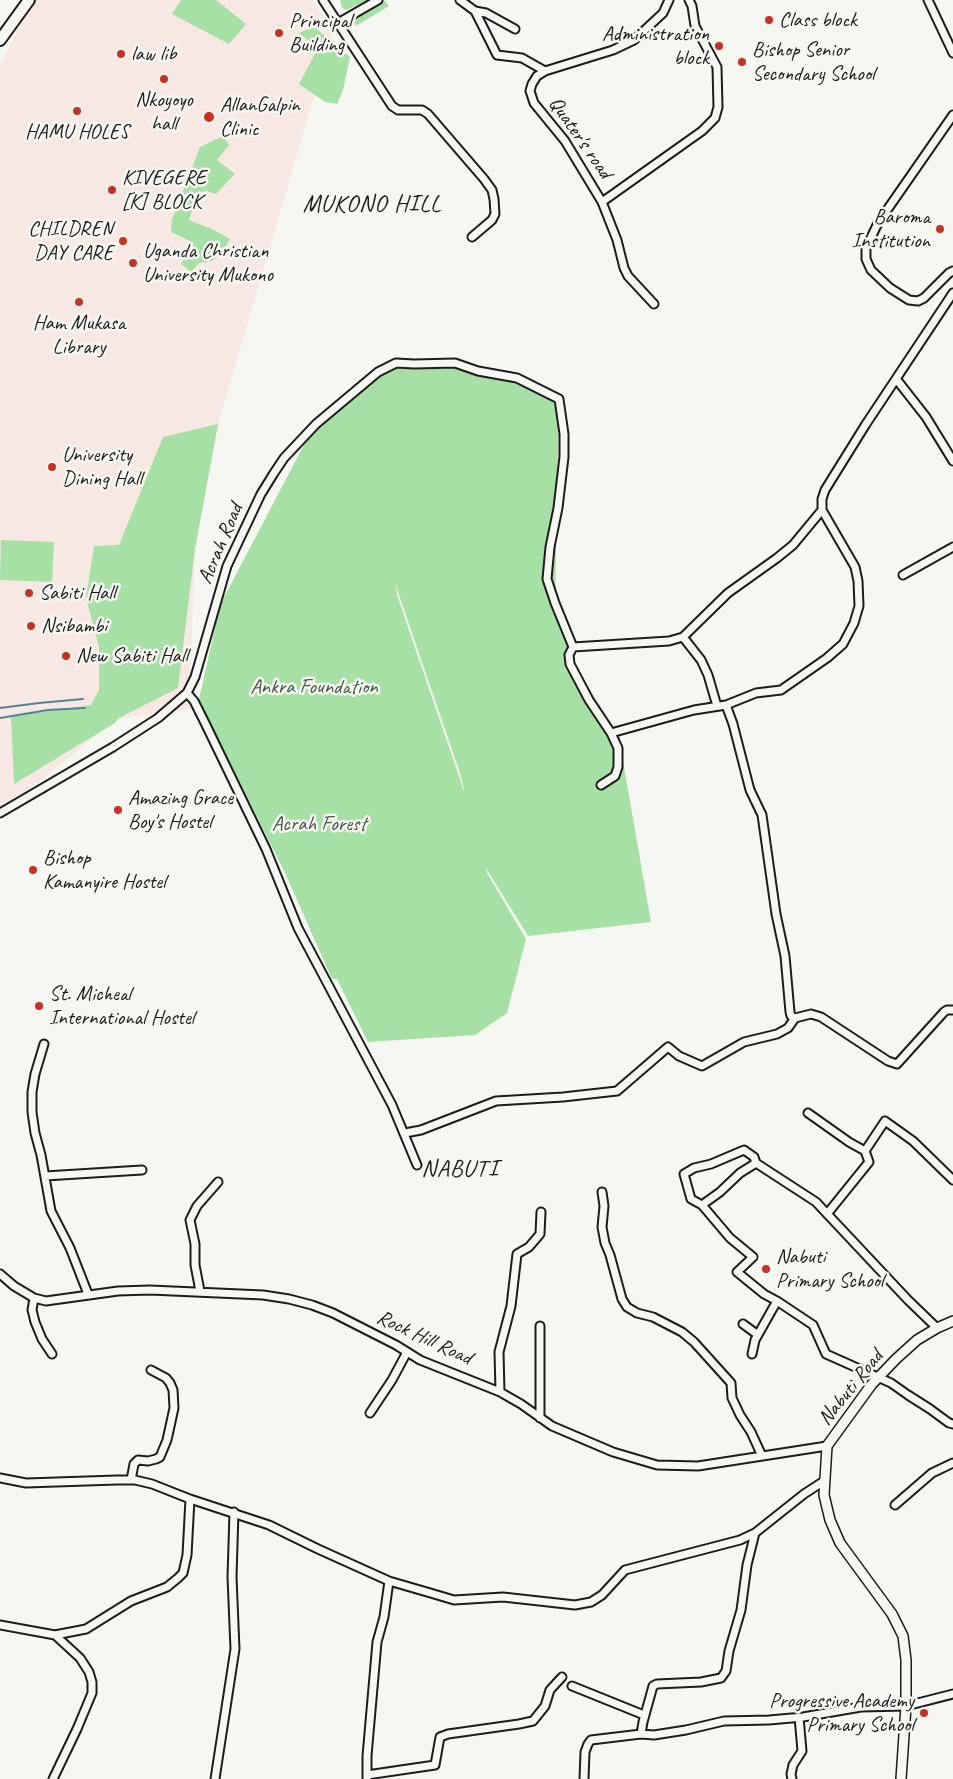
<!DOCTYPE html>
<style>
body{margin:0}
canvas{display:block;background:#f6f6f2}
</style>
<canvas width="953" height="1779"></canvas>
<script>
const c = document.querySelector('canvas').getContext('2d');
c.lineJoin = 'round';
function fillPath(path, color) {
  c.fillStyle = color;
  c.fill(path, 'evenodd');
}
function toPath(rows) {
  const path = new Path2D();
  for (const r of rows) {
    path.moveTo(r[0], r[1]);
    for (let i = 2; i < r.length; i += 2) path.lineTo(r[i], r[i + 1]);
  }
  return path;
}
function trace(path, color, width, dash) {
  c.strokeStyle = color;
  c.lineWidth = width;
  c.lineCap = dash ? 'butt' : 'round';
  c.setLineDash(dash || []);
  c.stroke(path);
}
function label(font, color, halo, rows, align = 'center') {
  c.font = font + ' Caveat,sans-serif';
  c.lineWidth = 5;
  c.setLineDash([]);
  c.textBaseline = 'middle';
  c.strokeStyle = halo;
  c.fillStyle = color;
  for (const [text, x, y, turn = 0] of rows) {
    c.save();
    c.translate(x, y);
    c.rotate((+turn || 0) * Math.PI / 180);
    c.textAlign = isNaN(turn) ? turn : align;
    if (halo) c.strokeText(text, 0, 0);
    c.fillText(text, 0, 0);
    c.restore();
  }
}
fillPath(toPath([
 [31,0,312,0,331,25,333,39,312,103,218,424,195,549,189,710,118,718,27,791,0,804,0,67]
]), '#f7e8e3');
fillPath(toPath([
 [181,0,216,0,246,24,229,44,172,14],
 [340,0,369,0,346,10,342,8],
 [384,0,389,6,356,26,352,19],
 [314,27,350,57,343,90,337,104,325,102,299,84,318,48,299,33],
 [223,136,229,145,217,160,235,174,216,194,206,191,197,193,189,220,214,230,230,239,223,251,212,261,199,263,191,272,181,264,194,243,171,232,172,220,200,147],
 [396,363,455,363,517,377,559,399,555,603,571,661,620,737,621,750,651,922,528,936,486,868,487,873,526,939,507,1013,475,1035,368,1042,337,979,332,979,285,873,199,700,220,605,317,420,319,422],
 [396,583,398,592,461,776,465,794,397,595],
 [218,424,195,549,178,688,119,718,115,723,14,784,11,716,91,705,99,690,99,647,86,598,94,546,119,545,163,437],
 [1,540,54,542,52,582,0,580]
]), '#a6e0a5');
trace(toPath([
 [0,708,39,703,83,699],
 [0,718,48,710,85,708]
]), '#578092', 2);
const minor = toPath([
 [323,0,392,106,398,110,422,110,428,114,484,179,492,190,494,199,495,214,492,220,472,237],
 [460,0,475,11,497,55,522,58,545,71],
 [928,0,953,53],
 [475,11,486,13,515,29],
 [338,23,378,0],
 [953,115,878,223,866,248,866,259,871,270,890,288,909,300,918,301,924,298,949,273,953,271],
 [602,202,702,131,715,118,718,107,717,67,695,26,692,6,689,0],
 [654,304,628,276,624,268,617,240,602,202,565,141,534,103,530,91,532,84,537,76,545,71,613,50,634,40,663,13,669,0],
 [897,380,926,417,953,461],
 [903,575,953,547],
 [683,637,701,660,708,675,717,706],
 [187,693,194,701,205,723,266,849,298,928,392,1105,417,1165],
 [726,705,733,724,750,790,762,815,776,914,785,956,790,1012,791,1016,795,1018],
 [611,733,694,710,726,705,756,693,781,690,827,658,843,644,854,623,859,606,858,581,855,567,822,510,822,499,825,490,866,424,953,293],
 [601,785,615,776,618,767,618,748,611,733,589,700,570,664,569,655,573,647,669,641,683,637,728,593,777,558,793,545,822,510],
 [0,813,113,747,158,718,187,693,195,677,227,566,261,494,274,473,284,458,316,424,378,372,396,363,414,364,455,363,478,371,517,378,559,399,564,434,564,457,558,508,550,547,547,579,555,603,573,647],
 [44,1044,35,1074,32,1092,32,1112,35,1133,41,1155,51,1211,70,1248,88,1294],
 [808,1113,849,1142,865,1151],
 [405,1133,421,1130,496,1101,563,1097,617,1091,668,1047,679,1056,702,1066,744,1042,777,1034,788,1028,795,1018,811,1014,821,1017,888,1061,897,1064,944,1012,947,1010,953,1010],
 [756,1163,754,1157,744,1150,711,1164,694,1168,684,1174,691,1199,702,1205,720,1192,740,1173,756,1163,816,1202,908,1300,937,1328],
 [45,1176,142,1170],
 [602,1192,604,1206,602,1227,605,1243,610,1255,622,1299,627,1307,637,1313,653,1317,682,1332,694,1342,731,1383,732,1398,740,1415,751,1432,762,1456],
 [702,1205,730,1238,753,1257,737,1272,764,1294,777,1301],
 [827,1214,869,1162,865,1151,885,1121,913,1141,953,1180],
 [0,1274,14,1286,34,1298,46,1301,118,1291,150,1290,263,1295,289,1299,312,1305,333,1313,396,1345,420,1360,500,1392,521,1404,552,1426,613,1452,657,1465,698,1466,827,1446],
 [200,1291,195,1265,195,1244,190,1220,197,1206,218,1182],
 [34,1298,32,1310,35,1322,42,1339,52,1354],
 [743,1324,758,1335],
 [752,1354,755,1340,777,1301,813,1325,826,1354,891,1383,908,1395,930,1409,949,1423,953,1424],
 [500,1392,499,1352,511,1306,517,1254,529,1247,540,1234,541,1212],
 [370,1413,392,1380,407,1352],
 [540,1418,540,1326],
 [0,1478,26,1483,117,1480,135,1480,152,1484,190,1499,269,1525,318,1549,389,1581,427,1592,454,1600,503,1597,575,1605,591,1602,602,1595,625,1570,740,1540,755,1533,804,1494,824,1481],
 [131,1480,134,1464,138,1460,148,1461,156,1459,160,1457,167,1440,174,1408,173,1390,170,1383,166,1378,151,1370],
 [895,1505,932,1473,953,1463],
 [0,1625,55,1635,80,1658,89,1672,92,1682,92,1693,77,1729,53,1779],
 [55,1635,86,1629,131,1601,167,1587,178,1578,183,1573,187,1555,190,1499],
 [572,1686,644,1715],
 [641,1734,654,1735,686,1730,724,1721,769,1720,803,1717,861,1707,906,1706,953,1694],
 [367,1775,435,1765,440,1737,448,1734,519,1724,533,1721,545,1706,550,1690,562,1677],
 [367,1778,367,1756,377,1642,384,1617,389,1581],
 [215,1779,235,1649,232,1577,234,1512],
 [584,1779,585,1752,588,1744,591,1740,641,1734,643,1722,653,1686,657,1684,701,1682,721,1678,726,1671,729,1651,741,1610,747,1565,755,1533],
 [792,1779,791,1774,793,1765,802,1751,799,1717]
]);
const tertiary = toPath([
 [901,1779,906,1706,906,1660,903,1636,892,1614,840,1543,830,1520,824,1495,827,1446,872,1384,896,1359,917,1340,937,1328,953,1321]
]);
const secondary = toPath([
 [0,40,29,0]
]);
trace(minor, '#1c1c1c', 11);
trace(tertiary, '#1c1c1c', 12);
trace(secondary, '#1c1c1c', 14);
trace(minor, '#f6f6f2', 7);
trace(tertiary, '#f6f6f2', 9);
trace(secondary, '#f6f6f2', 10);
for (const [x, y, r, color] of [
 [769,20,5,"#c8321e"],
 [279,33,5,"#c8321e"],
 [719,46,5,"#c8321e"],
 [121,54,5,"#c8321e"],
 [742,62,5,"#c8321e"],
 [164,79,5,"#c8321e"],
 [77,111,5,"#c8321e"],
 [209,117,6,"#c8321e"],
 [112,190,5,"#c8321e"],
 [940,229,5,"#c8321e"],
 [123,241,5,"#c8321e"],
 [133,263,5,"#c8321e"],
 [79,302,5,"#c8321e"],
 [52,467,5,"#c8321e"],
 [29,593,5,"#c8321e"],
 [31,626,5,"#c8321e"],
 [66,656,5,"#c8321e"],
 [118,810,5,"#c8321e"],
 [33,870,5,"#c8321e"],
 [39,1006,5,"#c8321e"],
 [766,1269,5,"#c8321e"],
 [924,1713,5,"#c8321e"]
]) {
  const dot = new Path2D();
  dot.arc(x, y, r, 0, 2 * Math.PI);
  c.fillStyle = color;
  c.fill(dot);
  trace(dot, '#f6f6f2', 2);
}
label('21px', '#1c1c1c', '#f6f6f2', [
 ["Class block",779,20],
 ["Principal",289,21],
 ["Building",289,45],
 ["Administration",709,34,"right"],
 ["block",709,58,"right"],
 ["Bishop Senior",752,50],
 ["Secondary School",752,74],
 ["law lib",131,54],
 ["Nkoyoyo",164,100,"center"],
 ["hall",164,124,"center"],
 ["AllanGalpin",220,105],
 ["Clinic",220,129],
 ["HAMU HOLES",77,132,"center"],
 ["KIVEGERE",122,178],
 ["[K] BLOCK",122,202],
 ["Baroma",930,217,"right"],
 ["Institution",930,241,"right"],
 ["CHILDREN",113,229,"right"],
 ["DAY CARE",113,253,"right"],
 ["Uganda Christian",143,251],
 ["University Mukono",143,275],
 ["Ham Mukasa",79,323,"center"],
 ["Library",79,347,"center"],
 ["University",62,455],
 ["Dining Hall",62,479],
 ["Sabiti Hall",39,593],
 ["Nsibambi",41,626],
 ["New Sabiti Hall",76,656],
 ["Amazing Grace",128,798],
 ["Boy's Hostel",128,822],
 ["Bishop",43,858],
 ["Kamanyire Hostel",43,882],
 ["St. Micheal",49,994],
 ["International Hostel",49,1018],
 ["Nabuti",776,1257],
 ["Primary School",776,1281],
 ["Progressive Academy",914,1701,"right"],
 ["Primary School",914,1725,"right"]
], 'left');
label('21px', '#1c1c1c', '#f6f6f2', [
 ["Quater's road",580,138,55],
 ["Acrah Road",221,544,-67],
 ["Rock Hill Road",424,1338,25],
 ["Nabuti Road",851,1388,-51]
]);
label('21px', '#455745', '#f6f6f2', [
 ["Ankra Foundation",314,687],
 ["Acrah Forest",319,824]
]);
c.letterSpacing = '1px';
label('24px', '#1c1c1c', '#f6f6f2', [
 ["MUKONO HILL",372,205],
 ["NABUTI",460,1170]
]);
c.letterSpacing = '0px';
</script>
